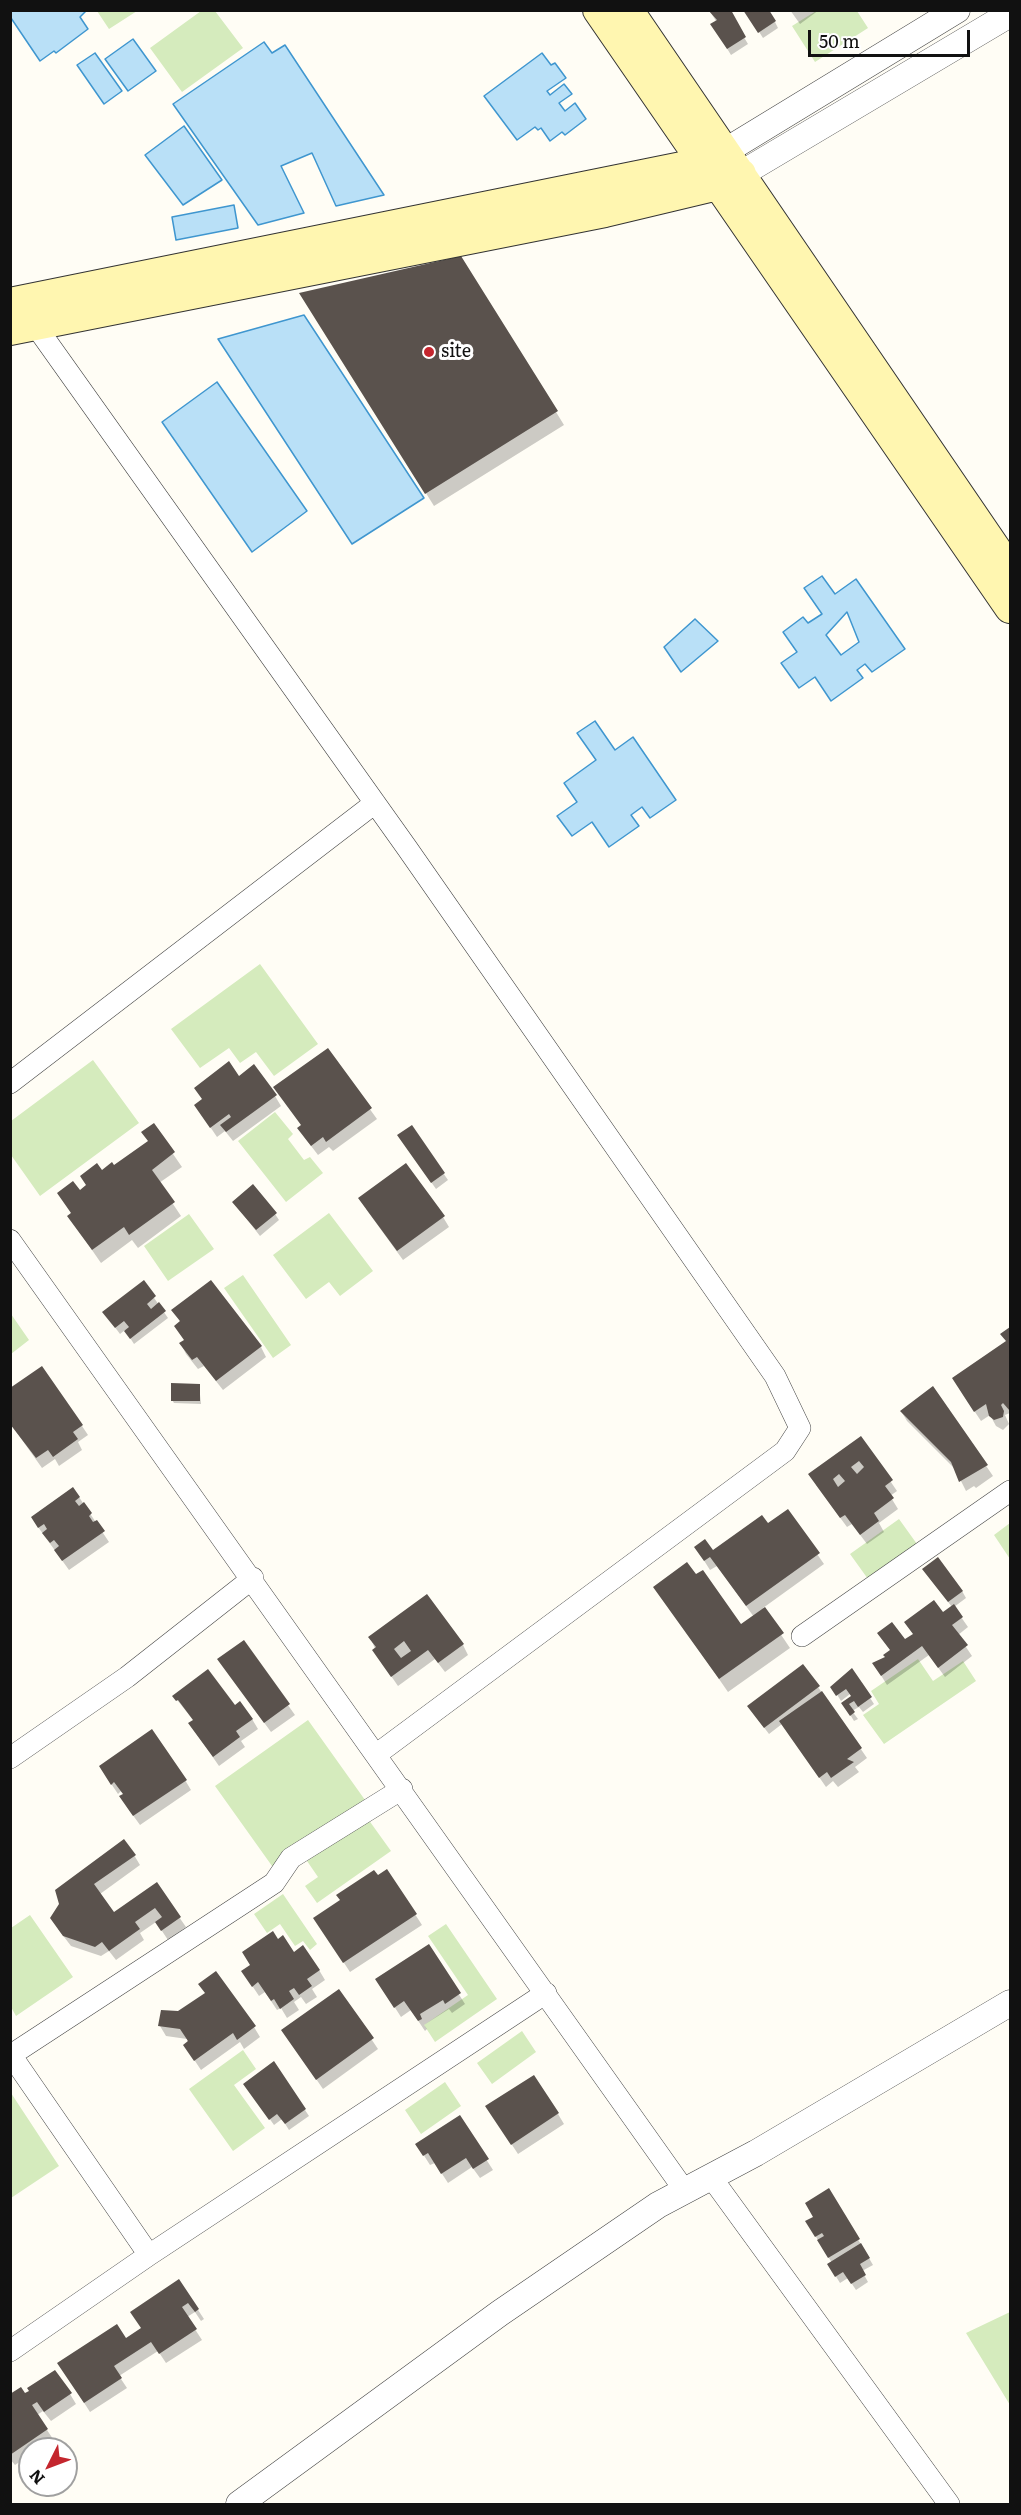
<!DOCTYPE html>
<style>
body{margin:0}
#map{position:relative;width:1021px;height:2515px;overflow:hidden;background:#fffdf5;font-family:Literata,serif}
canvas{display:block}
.frame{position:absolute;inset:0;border:12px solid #111;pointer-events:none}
.north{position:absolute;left:18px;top:2437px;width:60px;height:60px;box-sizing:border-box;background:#fff;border:2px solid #a0a0a0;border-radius:50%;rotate:228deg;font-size:16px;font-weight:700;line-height:24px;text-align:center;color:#111}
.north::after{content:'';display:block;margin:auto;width:21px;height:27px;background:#c4262e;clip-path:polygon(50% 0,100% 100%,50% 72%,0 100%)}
.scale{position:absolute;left:808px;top:30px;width:162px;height:27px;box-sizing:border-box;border:3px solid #111;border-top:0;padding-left:8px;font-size:18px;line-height:21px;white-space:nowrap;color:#111;-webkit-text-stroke:4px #fff;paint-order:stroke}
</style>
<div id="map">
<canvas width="1021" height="2515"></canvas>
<div class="frame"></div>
<div class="north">N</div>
<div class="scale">50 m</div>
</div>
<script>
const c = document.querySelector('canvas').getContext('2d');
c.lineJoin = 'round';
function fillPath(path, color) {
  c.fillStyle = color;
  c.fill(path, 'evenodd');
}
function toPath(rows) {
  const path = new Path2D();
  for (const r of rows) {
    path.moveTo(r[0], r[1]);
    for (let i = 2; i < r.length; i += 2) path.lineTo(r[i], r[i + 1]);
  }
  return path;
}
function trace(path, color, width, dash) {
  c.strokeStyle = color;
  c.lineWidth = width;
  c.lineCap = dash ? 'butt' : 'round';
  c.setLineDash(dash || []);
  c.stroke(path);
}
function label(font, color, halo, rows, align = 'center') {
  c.font = font + ' Literata,serif';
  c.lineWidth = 6;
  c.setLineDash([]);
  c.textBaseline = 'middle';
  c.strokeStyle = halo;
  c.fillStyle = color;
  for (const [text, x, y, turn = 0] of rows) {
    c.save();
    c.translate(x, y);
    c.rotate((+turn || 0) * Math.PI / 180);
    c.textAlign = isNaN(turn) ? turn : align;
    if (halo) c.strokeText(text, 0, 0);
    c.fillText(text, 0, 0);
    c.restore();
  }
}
fillPath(toPath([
 [97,11,137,11,109,29],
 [201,11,215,11,243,48,182,92,150,48],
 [857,11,868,28,815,62,792,26,816,11],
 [260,964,318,1044,274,1076,256,1052,240,1063,229,1048,200,1068,171,1029],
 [93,1060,139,1123,40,1196,11,1155,11,1121],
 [275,1112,293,1134,288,1139,304,1160,310,1157,323,1173,286,1202,238,1141],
 [329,1213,373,1271,340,1296,329,1282,306,1299,273,1255],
 [189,1214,214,1249,168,1281,144,1246],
 [243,1275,291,1345,273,1358,224,1288],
 [11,1314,29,1340,11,1354,10,1354],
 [899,1519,917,1544,868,1579,850,1554],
 [1010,1523,1010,1559,994,1535],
 [918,1659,933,1681,963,1661,976,1681,884,1744,863,1715,879,1704,871,1691],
 [308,1720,370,1807,277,1873,215,1786],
 [368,1819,391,1851,317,1903,305,1886,318,1877,307,1861],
 [283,1894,317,1944,310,1950,303,1941,295,1946,280,1924,267,1933,254,1914],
 [30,1915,73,1977,16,2016,11,2007,11,1928],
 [446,1924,497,1999,435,2042,424,2025,468,1995,428,1936],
 [522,2031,536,2052,492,2084,477,2063],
 [243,2050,256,2069,234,2085,265,2128,233,2151,189,2089],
 [445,2082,461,2106,421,2134,405,2110],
 [11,2093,59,2166,11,2198,10,2198],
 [1010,2312,1010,2405,966,2333]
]), '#d5ebbd');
const water = toPath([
 [10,11,86,11,80,17,88,29,56,53,54,51,40,61,11,18,10,11],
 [133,39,156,71,128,91,105,59,133,39],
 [264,42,272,53,285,45,384,195,336,206,312,153,281,166,304,213,258,225,173,104,264,42],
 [95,53,122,91,104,104,77,65,95,53],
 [542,53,551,65,555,63,566,78,547,91,550,95,564,84,572,94,559,103,565,111,575,103,586,119,565,135,562,132,550,141,541,128,538,130,535,127,517,140,484,96,542,53],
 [184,126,222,180,183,205,145,155,184,126],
 [234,205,238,228,176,240,172,217,234,205],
 [304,315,424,498,352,544,218,339,304,315],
 [217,382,307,511,252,552,162,422,217,382],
 [822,576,835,594,856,579,905,649,872,672,865,664,857,670,863,678,831,701,815,677,799,688,781,663,797,652,783,632,803,617,808,623,822,614,804,588,822,576],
 [847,612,859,642,841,655,826,635,847,612],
 [695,619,718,641,681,672,664,647,695,619],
 [595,721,615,750,633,737,676,800,650,818,642,807,631,815,639,826,609,847,592,822,572,836,557,816,577,802,564,783,596,760,577,733,595,721]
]);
fillPath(water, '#b9e0f7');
trace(water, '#3f96cf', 1.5);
fillPath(toPath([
 [745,10,775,22,778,28,763,38],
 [790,10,819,10,800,24],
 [711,13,733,19,748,44,731,55,712,24,716,21],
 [461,257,564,425,434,506,309,306],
 [327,1050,377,1119,333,1151,329,1147,318,1155,305,1138,302,1126],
 [239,1078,275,1096,281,1106,233,1141,225,1131,217,1137,196,1106],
 [153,1125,182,1167,159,1183,181,1216,138,1248,132,1240,101,1263,69,1217,80,1192,102,1172,114,1167,149,1142],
 [411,1127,448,1180,436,1189,403,1142],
 [238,1208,275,1214,279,1220,260,1236],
 [366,1209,443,1217,449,1227,403,1260],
 [143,1282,168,1318,134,1344,125,1330,120,1334,108,1318],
 [173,1310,261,1347,266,1357,223,1390,204,1366,198,1369,186,1354,181,1344,185,1341,176,1327,181,1323],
 [1010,1329,1010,1413,1005,1415,1009,1424,1003,1430,996,1426,990,1415,981,1421,959,1388,1007,1342,1002,1334],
 [199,1385,201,1404,174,1403,172,1400],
 [933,1388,993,1476,976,1488,974,1486,966,1491,955,1469,907,1421,901,1411],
 [10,1423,82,1426,88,1435,78,1442,82,1450,59,1466,55,1459,42,1468],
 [861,1438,897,1491,890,1496,898,1509,879,1523,884,1532,867,1544,852,1524,847,1527,816,1485],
 [79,1497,109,1542,69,1570,38,1527],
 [787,1511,824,1564,763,1608,790,1648,728,1692,655,1587,741,1626,754,1617,717,1566,710,1570,696,1548,712,1552,768,1525],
 [928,1576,962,1591,966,1598,954,1607,968,1627,958,1635,972,1656,945,1677,929,1655,887,1685,874,1664,887,1658,891,1651,879,1634,905,1642,914,1635,906,1623,942,1615,952,1607],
 [370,1637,463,1645,468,1655,445,1672,435,1659,398,1686,380,1660],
 [243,1642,295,1715,271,1732,225,1669],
 [852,1670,874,1704,863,1712,859,1707,852,1711,858,1719,854,1721,843,1703,852,1697,850,1694,841,1701,836,1693],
 [818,1687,867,1758,855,1767,859,1772,838,1787,833,1781,826,1787,782,1724,769,1734,753,1713],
 [174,1696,234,1708,252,1719,258,1729,241,1741,245,1747,219,1766,196,1733,194,1721],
 [106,1776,185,1780,191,1790,140,1825,127,1807,124,1795,121,1791,118,1794],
 [134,1855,140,1865,100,1894,114,1914,156,1884,186,1927,168,1940,156,1922,140,1933,144,1940,116,1960,109,1951,101,1956,71,1946,58,1929,61,1904],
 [387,1871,422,1925,350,1972,321,1928],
 [277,1941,319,1970,325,1980,312,1989,317,1997,306,2004,301,1997,294,2002,299,2010,287,2018,281,2008,277,2010,265,1992,259,1996,249,1981],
 [428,1946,465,2004,452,2013,449,2009,424,2025,427,2029,425,2031,411,2010,401,2017,383,1989],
 [339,1991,378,2049,323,2089,283,2031],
 [160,2026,254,2027,260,2037,244,2049,240,2042,201,2070,191,2055,187,2039,166,2036],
 [249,2090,305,2110,309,2116,289,2130,282,2119,274,2125],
 [558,2114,564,2124,518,2154,493,2116],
 [459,2117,493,2170,480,2178,472,2167,448,2183,435,2163,430,2165,423,2154],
 [829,2190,873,2265,862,2271,868,2282,856,2290,848,2278,840,2283,829,2265,832,2263,807,2222,815,2218],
 [179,2281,204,2319,201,2321,195,2312,187,2317,202,2340,166,2363,158,2351,119,2376,127,2388,90,2412,65,2373,143,2329],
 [70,2394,76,2404,51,2421,43,2411,37,2415,53,2439,39,2449,30,2449,30,2455,15,2465,10,2459,10,2395]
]), '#0003');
fillPath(toPath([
 [708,10,731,10,746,37,727,49,710,24,717,20],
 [743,10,769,10,776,21,758,33],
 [461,256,558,411,425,494,299,293],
 [328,1048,372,1108,326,1142,323,1137,311,1146,297,1128,301,1125,273,1087],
 [229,1061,239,1076,254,1064,277,1095,226,1132,220,1125,231,1117,229,1114,210,1128,194,1105,202,1099,194,1088],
 [154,1123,175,1152,152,1170,175,1202,129,1235,124,1227,92,1250,67,1216,71,1213,57,1193,73,1181,80,1190,86,1185,80,1176,97,1163,102,1170,112,1162,114,1165,148,1141,141,1132],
 [412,1125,445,1173,431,1183,397,1135],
 [406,1163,445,1216,397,1251,358,1198],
 [253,1184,277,1213,256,1230,232,1202],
 [144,1280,156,1296,147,1304,151,1309,159,1302,166,1311,130,1339,124,1331,129,1327,124,1321,115,1328,102,1312],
 [211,1280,262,1346,216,1381,197,1357,192,1360,179,1343,184,1340,174,1326,180,1321,171,1310],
 [1010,1327,1010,1411,1003,1403,1001,1405,1004,1411,1003,1417,994,1420,989,1416,986,1404,974,1412,952,1378,1006,1341,1000,1334],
 [42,1366,83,1425,73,1432,78,1439,53,1457,48,1450,36,1458,10,1424,10,1388],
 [171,1383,200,1384,200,1401,171,1401],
 [933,1386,988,1465,959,1482,951,1462,900,1411],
 [861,1436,893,1480,885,1486,894,1498,874,1513,879,1521,860,1535,845,1515,840,1518,808,1474],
 [859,1461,864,1467,857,1474,851,1467],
 [839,1474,845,1481,838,1487,833,1479],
 [73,1487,80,1497,75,1501,79,1506,84,1502,92,1513,89,1516,93,1522,97,1520,105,1531,62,1561,54,1550,59,1546,54,1540,50,1543,42,1533,47,1529,44,1524,38,1528,31,1517],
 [788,1509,820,1553,746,1606,710,1557,704,1561,694,1547,705,1539,713,1550,762,1515,768,1523],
 [938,1557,963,1591,948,1602,922,1569],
 [687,1562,696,1574,703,1570,741,1624,765,1607,784,1633,719,1679,653,1587],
 [427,1594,464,1644,438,1663,428,1650,391,1677,372,1650,376,1647,368,1637],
 [404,1641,411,1651,401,1658,394,1649],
 [934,1600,943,1612,954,1604,963,1617,952,1625,968,1645,938,1668,922,1646,881,1676,872,1663,885,1657,883,1655,890,1650,877,1633,892,1622,905,1639,913,1634,904,1622],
 [244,1640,290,1704,264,1723,217,1659],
 [803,1664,820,1686,764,1728,747,1706],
 [852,1668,872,1697,858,1707,854,1701,849,1704,855,1712,850,1716,841,1703,851,1696,846,1689,836,1696,830,1687],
 [208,1669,235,1705,240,1701,253,1719,236,1731,240,1737,213,1757,188,1723,193,1720,178,1700,176,1701,172,1696],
 [822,1691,862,1748,847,1759,854,1762,831,1778,827,1772,819,1778,779,1721],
 [152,1729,187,1780,133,1816,119,1796,123,1794,114,1782,111,1785,99,1766],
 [124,1839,136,1855,94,1884,114,1912,157,1882,181,1917,161,1931,155,1922,162,1917,155,1908,135,1922,140,1929,109,1951,102,1942,95,1947,63,1936,50,1918,59,1904,55,1890],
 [387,1869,417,1914,343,1963,313,1918,340,1900,336,1895,374,1870,378,1875],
 [273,1931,278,1939,283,1935,294,1952,303,1945,320,1970,307,1979,312,1986,299,1995,294,1988,289,1991,294,1999,280,2009,274,1999,271,2001,258,1982,252,1987,241,1971,250,1965,242,1952],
 [429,1944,461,1993,445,2004,443,2000,420,2014,422,2019,418,2021,404,2001,394,2008,375,1979],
 [216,1971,256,2026,237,2040,233,2033,194,2061,183,2045,188,2041,180,2029,158,2026,161,2010,178,2011,205,1993,198,1984],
 [339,1989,374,2038,316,2080,281,2030],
 [274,2061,306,2109,285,2124,277,2114,269,2120,243,2084],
 [534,2075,559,2113,511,2145,485,2106],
 [460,2115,489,2159,473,2169,466,2158,441,2174,428,2153,423,2156,415,2144],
 [829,2188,860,2239,828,2258,817,2240,824,2236,822,2233,815,2237,805,2221,813,2217,805,2203],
 [861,2243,870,2258,860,2264,866,2275,851,2284,843,2272,835,2277,827,2264],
 [179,2279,199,2309,195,2312,188,2303,182,2307,197,2329,159,2354,151,2342,114,2366,122,2378,84,2403,57,2363,117,2324,126,2338,141,2328,130,2312],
 [55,2370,72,2393,44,2412,37,2402,32,2405,48,2429,10,2455,10,2394,21,2387,25,2393,29,2391,27,2388]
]), '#5a524d');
const minor = toPath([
 [35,325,407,848,775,1376,800,1428,785,1451,377,1754],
 [10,1083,375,803],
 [10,1240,685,2191],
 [802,1636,1010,1491],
 [10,1758,127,1677,253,1578],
 [711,2177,949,2504],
 [149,2255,11,2055,274,1883,291,1858,402,1789],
 [10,2351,149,2255,546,1993]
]);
const tertiary = toPath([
 [724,152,957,10],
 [741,174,1010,14],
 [239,2504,500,2313,658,2205,756,2153,1010,2003]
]);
const secondary = toPath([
 [598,10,1010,608],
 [628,10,1010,570],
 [10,303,687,166,724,152],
 [10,330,605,212,718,185,741,174]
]);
trace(minor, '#444', 22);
trace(tertiary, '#444', 27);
trace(secondary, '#333', 32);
trace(minor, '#fff', 21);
trace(tertiary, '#fff', 26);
trace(secondary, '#fff6b0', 30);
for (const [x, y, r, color] of [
 [429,352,6,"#c4262e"]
]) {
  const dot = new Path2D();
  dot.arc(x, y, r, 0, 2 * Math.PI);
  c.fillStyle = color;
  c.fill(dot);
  trace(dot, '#fff', 2);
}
label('18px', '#111', '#fff', [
 ["site",441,352]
], 'left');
</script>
